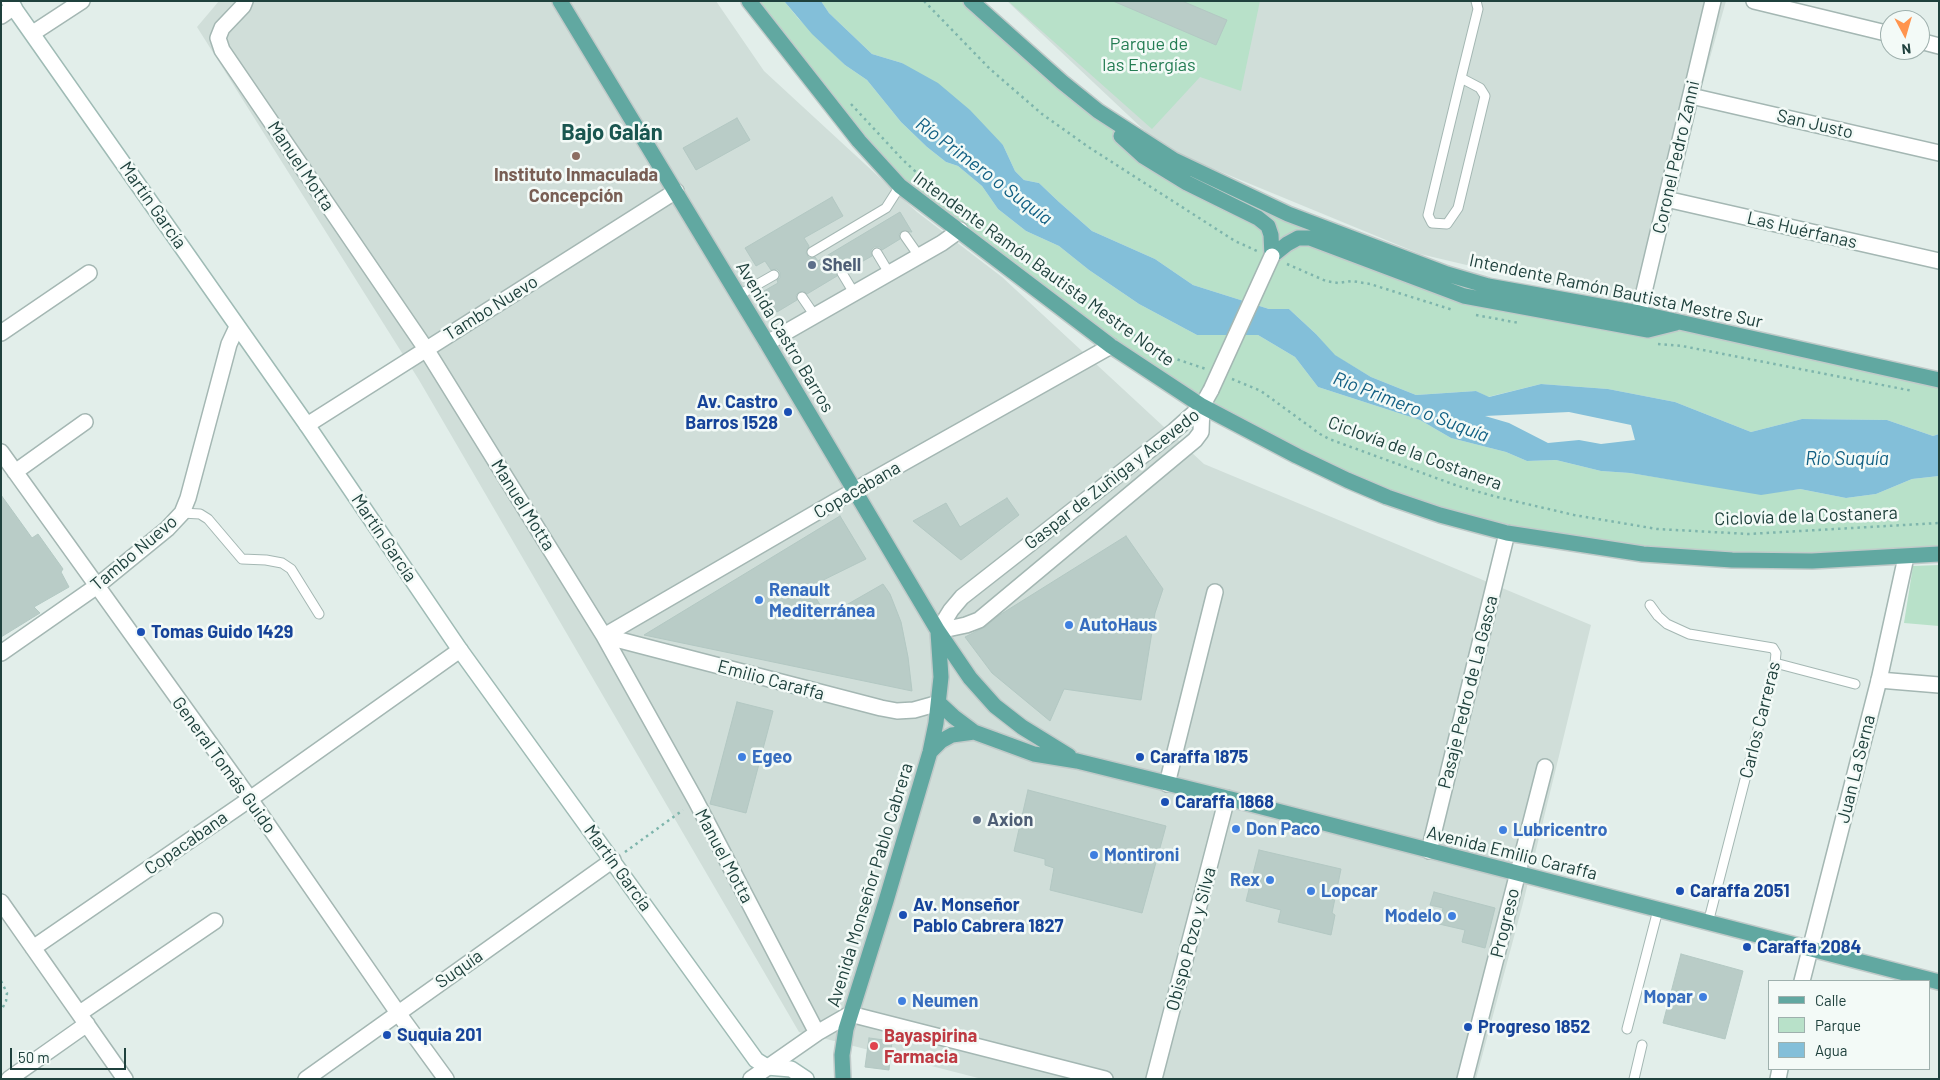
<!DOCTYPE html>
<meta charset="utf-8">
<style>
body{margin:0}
#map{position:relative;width:1940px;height:1080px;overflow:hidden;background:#e2eeea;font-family:Barlow,sans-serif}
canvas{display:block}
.frame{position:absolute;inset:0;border:2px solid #1f413d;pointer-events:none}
.legend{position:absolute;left:1768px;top:980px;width:162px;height:90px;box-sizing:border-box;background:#f3faf7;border:1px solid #9eb0ad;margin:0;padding:6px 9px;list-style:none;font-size:15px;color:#1f413d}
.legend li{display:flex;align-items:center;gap:10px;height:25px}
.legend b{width:25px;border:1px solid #9eb0ad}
.north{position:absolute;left:1880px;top:10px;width:50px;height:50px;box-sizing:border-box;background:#f3faf7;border:1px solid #9eb0ad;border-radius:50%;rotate:174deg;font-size:14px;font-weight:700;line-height:20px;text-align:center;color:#1f413d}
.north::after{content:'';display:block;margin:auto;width:18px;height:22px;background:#ff944e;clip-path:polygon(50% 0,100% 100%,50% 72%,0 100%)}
.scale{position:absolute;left:10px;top:1048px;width:116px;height:22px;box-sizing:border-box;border:2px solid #1f413d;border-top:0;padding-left:6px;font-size:15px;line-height:18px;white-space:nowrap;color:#1f413d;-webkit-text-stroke:4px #f3faf7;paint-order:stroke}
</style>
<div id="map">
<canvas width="1940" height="1080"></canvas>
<div class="frame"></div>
<ul class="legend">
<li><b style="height:6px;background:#61a8a1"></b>Calle</li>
<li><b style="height:14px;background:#b8e1c9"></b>Parque</li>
<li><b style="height:14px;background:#83bfd9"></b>Agua</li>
</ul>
<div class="north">N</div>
<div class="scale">50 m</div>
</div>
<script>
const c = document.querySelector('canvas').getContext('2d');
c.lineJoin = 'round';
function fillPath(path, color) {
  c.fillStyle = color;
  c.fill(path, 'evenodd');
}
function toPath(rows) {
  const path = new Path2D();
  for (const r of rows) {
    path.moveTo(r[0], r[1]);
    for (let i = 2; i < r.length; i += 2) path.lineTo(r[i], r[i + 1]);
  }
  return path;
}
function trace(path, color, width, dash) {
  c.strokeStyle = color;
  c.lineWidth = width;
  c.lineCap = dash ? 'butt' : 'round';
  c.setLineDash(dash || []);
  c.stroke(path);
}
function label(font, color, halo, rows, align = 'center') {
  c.font = font + ' Barlow,sans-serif';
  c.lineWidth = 5;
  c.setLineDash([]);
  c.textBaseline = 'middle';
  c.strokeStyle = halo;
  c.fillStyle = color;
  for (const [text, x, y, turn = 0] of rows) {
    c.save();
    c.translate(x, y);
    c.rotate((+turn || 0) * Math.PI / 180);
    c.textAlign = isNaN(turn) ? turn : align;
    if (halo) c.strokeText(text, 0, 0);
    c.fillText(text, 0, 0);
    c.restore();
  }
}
fillPath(toPath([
 [219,1,716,1,764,71,917,212,1002,277,1204,464,1591,625,1523,903,1476,1079,982,1079,799,1032,419,380,197,27],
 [1007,1,1726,1,1640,306,1420,254,1163,148]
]), '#d0ded9');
fillPath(toPath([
 [749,1,784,1,798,18,845,65,867,80,901,122,927,147,946,162,958,166,982,186,998,209,1026,231,1059,246,1089,270,1139,304,1197,335,1258,335,1295,357,1318,387,1420,420,1451,438,1506,452,1527,461,1556,460,1601,471,1630,473,1761,494,1800,489,1846,498,1876,494,1912,479,1939,476,1939,554,1643,554,1440,515,1202,406,914,197],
 [821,1,971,1,1062,82,1174,160,1447,274,1939,380,1939,434,1933,436,1887,420,1802,419,1751,432,1675,402,1608,389,1541,384,1488,397,1476,391,1416,395,1371,377,1334,355,1316,334,1289,309,1269,309,1193,285,1155,259,1092,231,1059,202,1039,183,1024,180,1015,171,1003,145,902,63,872,54,829,13],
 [1008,1,1260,1,1241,91,1200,77,1152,129],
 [1939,565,1939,626,1904,623,1913,566]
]), '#b8e1c9');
fillPath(toPath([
 [784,1,821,1,829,13,872,54,902,63,938,83,970,110,1003,145,1015,171,1024,180,1039,183,1059,202,1092,231,1155,259,1193,285,1269,309,1289,309,1316,334,1335,355,1371,377,1416,395,1476,391,1489,397,1541,384,1608,389,1675,402,1751,432,1802,419,1887,420,1933,436,1939,434,1939,476,1912,479,1876,494,1846,498,1800,489,1761,495,1630,473,1601,471,1556,460,1527,461,1506,452,1451,438,1420,420,1318,387,1295,357,1258,335,1197,335,1139,304,1089,270,1059,246,1026,231,998,209,982,186,958,166,946,162,927,147,901,122,867,80,845,65,812,34],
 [1569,412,1631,425,1635,440,1601,444,1579,440,1548,443,1509,423,1485,416]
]), '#83bfd9');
const building = toPath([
 [1113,1,1182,1,1227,20,1216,45,1113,1],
 [737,118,750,140,696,170,683,148,737,118],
 [832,197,843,216,804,238,809,246,806,253,809,258,815,257,818,261,900,212,912,232,902,231,899,234,900,239,882,250,880,247,874,247,871,250,872,256,847,270,845,267,839,267,836,270,837,276,807,294,804,291,799,292,796,295,797,300,777,312,764,291,778,283,777,280,780,278,780,272,777,269,771,270,765,261,756,266,745,248,832,197],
 [1,495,32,538,38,534,63,569,61,572,69,587,34,607,40,613,1,637,1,495],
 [1007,498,1019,515,961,560,913,521,946,503,960,527,1007,498],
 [840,516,866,559,809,587,827,616,883,584,890,594,901,622,908,657,912,691,644,635,840,516],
 [1126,536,1163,589,1155,613,1141,700,1064,689,1050,721,992,673,965,637,985,627,998,616,1126,536],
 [737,702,773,711,746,813,710,804,737,702],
 [1028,790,1166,826,1142,913,1050,890,1054,868,1045,865,1045,859,1014,851,1028,790],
 [1259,850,1341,869,1332,913,1335,915,1331,935,1278,922,1281,910,1246,901,1259,850],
 [1434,892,1495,908,1485,948,1462,942,1465,930,1439,924,1443,908,1430,905,1434,892],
 [1681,954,1743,971,1725,1039,1663,1023,1681,954],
 [869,1038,892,1041,889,1070,865,1067,869,1038]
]);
fillPath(building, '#b9ccc7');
trace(building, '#b3c8c3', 1);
const service = toPath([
 [1461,78,1480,88,1485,96,1458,208,1447,224,1432,223,1428,215,1461,78,1478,9,1476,1],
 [905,236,919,256],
 [812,252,886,208,900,186],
 [877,253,889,273],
 [842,273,854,293],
 [739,295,774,275],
 [802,297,815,316],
 [182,513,200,514,208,519,242,559,266,560,282,563,291,569,319,614],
 [1650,605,1658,616,1667,624,1689,634,1773,648,1776,653,1775,663,1708,923],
 [1775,663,1855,684],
 [1627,1029,1658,910],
 [1634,1079,1642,1045]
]);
const minor = toPath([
 [245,1,243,6,222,28,218,38,222,50,426,349,604,636,696,801,817,1033],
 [1754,1,1890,34],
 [1,16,14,7],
 [33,33,82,1],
 [1920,41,1939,46],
 [1691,96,1939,153],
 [1666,199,1939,261],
 [1639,313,1713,1],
 [1,333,89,273],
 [767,343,942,243,960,230],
 [307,425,676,191],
 [1,452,250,799,398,1013,446,1079],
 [15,472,85,422],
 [604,636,855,490,1111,346],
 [604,636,881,708,897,711,914,710,939,703],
 [1,653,97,586,167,529,182,513,188,498,229,344,237,327],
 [1879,680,1939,685],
 [1167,784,1215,592],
 [1429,851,1507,533],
 [1,902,125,1079],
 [33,948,250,799,460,650],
 [80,1013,215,921],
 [9,1079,87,1024],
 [306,1079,613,860],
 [751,1079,817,1033,850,1014,1105,1079],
 [1154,1079,1227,798],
 [1465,1079,1545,767]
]);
const tertiary = toPath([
 [938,631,951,610,962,597,1174,431,1202,406,1211,390],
 [938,631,966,625,979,620,1195,440,1201,432,1202,406],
 [1802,981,1879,680,1906,557],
 [1778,1079,1780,1069]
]);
const secondary = toPath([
 [9,1,307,425,460,650,756,1060,767,1067,791,1069,806,1079]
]);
const primary = toPath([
 [560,1,767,343,938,631,970,678,995,706,1022,727,1069,756],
 [749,1,859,141,900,186,1111,346,1202,406,1297,456,1347,480,1387,497,1440,515,1507,533,1643,554,1732,560,1812,561,1939,554],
 [971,1,1062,82,1098,111,1174,160,1288,214,1447,274,1488,286,1639,313,1939,380],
 [1121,136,1143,156,1187,183,1258,218,1268,226,1271,235,1272,256],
 [1272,256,1287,244,1298,238,1310,238,1464,296,1648,330,1676,323],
 [939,703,954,717,974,732,1034,754,1077,761,1227,798,1939,982],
 [930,752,941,741,952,735,974,732],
 [843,1079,842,1055,846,1029,886,901,930,752,936,723,941,677,938,632]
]);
trace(service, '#a4b7b3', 11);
trace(minor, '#a4b7b3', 18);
trace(tertiary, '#a4b7b3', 18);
trace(secondary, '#9fbbb5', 18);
trace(primary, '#c0cac9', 18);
trace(toPath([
 [924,1,990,69,1042,114,1090,148,1235,241,1257,251],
 [851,104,902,159,946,200],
 [1287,264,1326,281,1338,283,1352,281,1370,284,1453,310],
 [1036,268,1164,355,1206,369],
 [1476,315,1519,323],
 [1658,344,1682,346,1913,391],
 [1232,379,1261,391,1320,434,1329,439,1458,486,1497,497,1574,515,1657,529,1749,534,1939,523],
 [625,852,683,810],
 [1,981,7,993,6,1001,1,1011]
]), '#7eb5ac', 2.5, [2.5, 4]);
trace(service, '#fff', 9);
trace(minor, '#fff', 15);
trace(tertiary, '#fff', 15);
trace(secondary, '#fff', 15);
trace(primary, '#61a8a1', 15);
const tertiaryBridge = toPath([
 [1211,390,1272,256]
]);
trace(tertiaryBridge, '#a4b7b3', 18, []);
trace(tertiaryBridge, '#fff', 15);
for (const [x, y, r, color] of [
 [576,156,5,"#8d6e63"],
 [812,265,5,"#5c6f8a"],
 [788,412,5,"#1a4fb4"],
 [759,600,5,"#3f7fe0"],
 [1069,625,5,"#3f7fe0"],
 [141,632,5,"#1a4fb4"],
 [742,757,5,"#3f7fe0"],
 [1140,757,5,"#1a4fb4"],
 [1165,802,5,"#1a4fb4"],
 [977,820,5,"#5c6f8a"],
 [1236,829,5,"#3f7fe0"],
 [1503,830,5,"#3f7fe0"],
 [1094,855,5,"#3f7fe0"],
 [1270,880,5,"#3f7fe0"],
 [1311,891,5,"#3f7fe0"],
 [1680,891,5,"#1a4fb4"],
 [903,915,5,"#1a4fb4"],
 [1452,916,5,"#3f7fe0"],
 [1747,947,5,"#1a4fb4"],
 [1703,997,5,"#3f7fe0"],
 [902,1001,5,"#3f7fe0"],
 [1468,1027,5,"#1a4fb4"],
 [387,1035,5,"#1a4fb4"],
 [874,1046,5,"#e0444e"]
]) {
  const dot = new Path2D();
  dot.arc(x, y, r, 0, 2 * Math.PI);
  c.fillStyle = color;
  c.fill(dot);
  trace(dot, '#f3faf7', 2);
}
label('18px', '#257d54', '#f3faf7', [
 ["Parque de",1149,44],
 ["las Energías",1149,65]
]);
label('18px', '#1f413d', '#f3faf7', [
 ["San Justo",1815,124,13],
 ["Coronel Pedro Zanni",1676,157,-77],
 ["Manuel Motta",301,166,56],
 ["Martín García",153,205,55],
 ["Las Huérfanas",1802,230,13],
 ["Intendente Ramón Bautista Mestre Norte",1044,269,36],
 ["Intendente Ramón Bautista Mestre Sur",1616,291,12],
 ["Tambo Nuevo",491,308,-32],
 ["Avenida Castro Barros",785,337,59],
 ["Ciclovía de la Costanera",1415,453,20],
 ["Gaspar de Zuñiga y Acevedo",1112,479,-38],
 ["Copacabana",857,490,-30],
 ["Manuel Motta",523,505,58],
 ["Ciclovía de la Costanera",1806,516,-2],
 ["Martín García",384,538,56],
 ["Tambo Nuevo",134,553,-40],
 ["Emilio Caraffa",771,680,15],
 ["Pasaje Pedro de La Gasca",1468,692,-76],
 ["Carlos Carreras",1760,720,-76],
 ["General Tomás Guido",224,765,54],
 ["Juan La Serna",1856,769,-76],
 ["Copacabana",186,843,-35],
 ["Avenida Emilio Caraffa",1512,853,14],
 ["Manuel Motta",724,856,62],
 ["Martín García",618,868,54],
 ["Avenida Monseñor Pablo Cabrera",870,885,-73],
 ["Progreso",1505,923,-76],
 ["Obispo Pozo y Silva",1191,939,-75],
 ["Suquía",459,969,-35]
]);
label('bold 18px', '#785e54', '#f3faf7', [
 ["Instituto Inmaculada",576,175],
 ["Concepción",576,196]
]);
label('bold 18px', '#4e5e75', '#f3faf7', [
 ["Shell",822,265],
 ["Axion",987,820]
], 'left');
label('bold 18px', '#164399', '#f3faf7', [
 ["Av. Castro",778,402,"right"],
 ["Barros 1528",778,423,"right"],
 ["Tomas Guido 1429",151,632],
 ["Caraffa 1875",1150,757],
 ["Caraffa 1868",1175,802],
 ["Caraffa 2051",1690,891],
 ["Av. Monseñor",913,905],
 ["Pablo Cabrera 1827",913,926],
 ["Caraffa 2084",1757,947],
 ["Progreso 1852",1478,1027],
 ["Suquia 201",397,1035]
], 'left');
label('bold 18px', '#366cbe', '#f3faf7', [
 ["Renault",769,590],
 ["Mediterránea",769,611],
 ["AutoHaus",1079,625],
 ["Egeo",752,757],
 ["Don Paco",1246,829],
 ["Lubricentro",1513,830],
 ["Montironi",1104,855],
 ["Rex",1260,880,"right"],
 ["Lopcar",1321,891],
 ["Modelo",1442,916,"right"],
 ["Mopar",1693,997,"right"],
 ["Neumen",912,1001]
], 'left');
label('bold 18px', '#be3a42', '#f3faf7', [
 ["Bayaspirina",884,1036],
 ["Farmacia",884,1057]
], 'left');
label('italic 19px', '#126084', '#f3faf7', [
 ["Río Primero o Suquía",984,171,37],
 ["Río Primero o Suquía",1411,407,21],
 ["Río Suquía",1847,459]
]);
label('bold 22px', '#195650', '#f3faf7', [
 ["Bajo Galán",612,133]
]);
</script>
